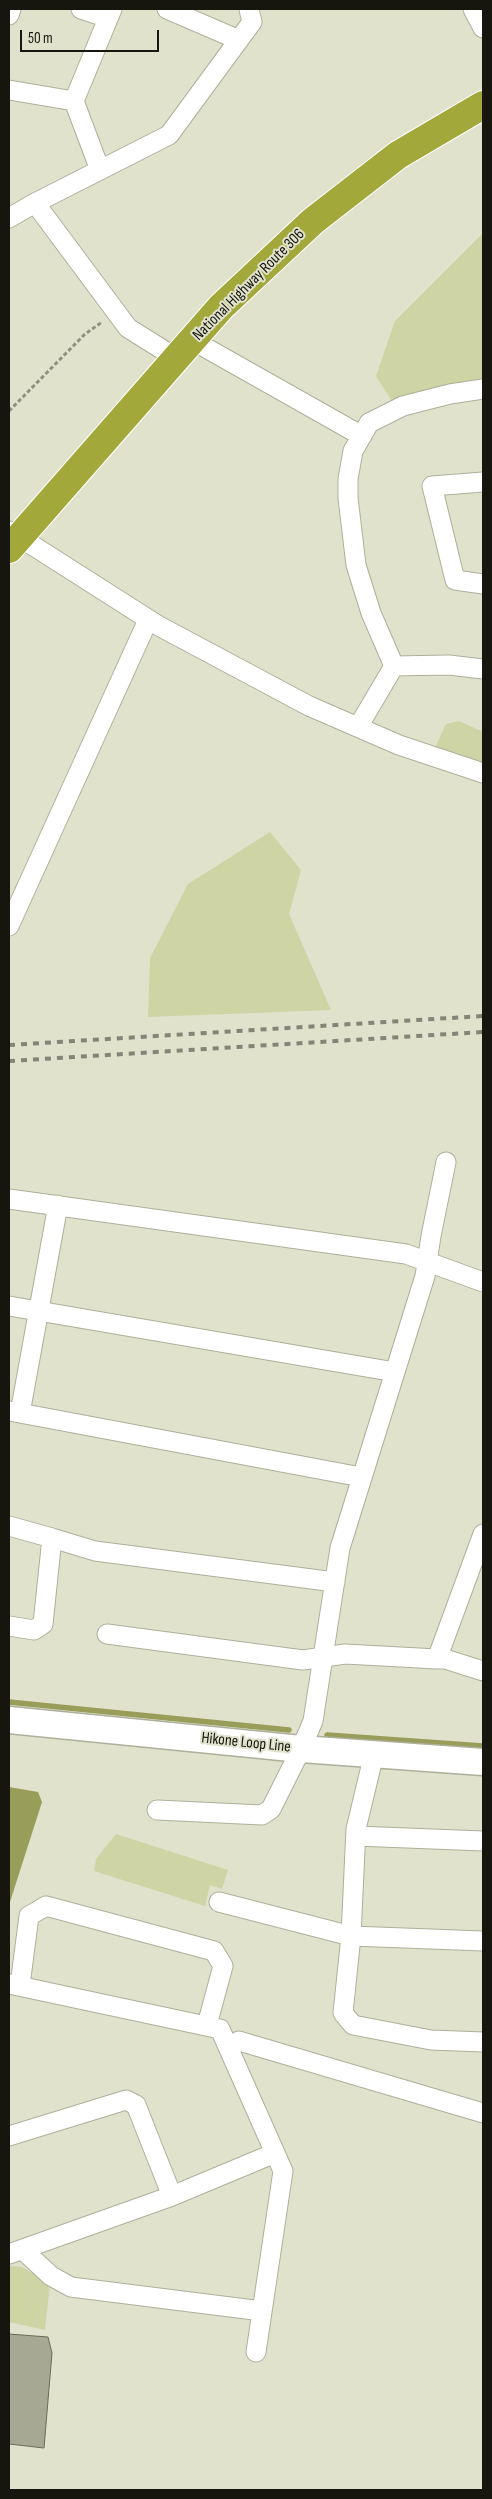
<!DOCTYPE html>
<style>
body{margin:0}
#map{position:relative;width:492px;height:2499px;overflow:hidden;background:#e0e2cc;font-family:"Sofia Sans Condensed",sans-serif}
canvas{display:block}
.frame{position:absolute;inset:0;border:10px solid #16160f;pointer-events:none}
.scale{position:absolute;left:20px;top:30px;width:139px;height:22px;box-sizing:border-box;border:2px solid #16160f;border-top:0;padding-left:6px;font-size:15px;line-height:18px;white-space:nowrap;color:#16160f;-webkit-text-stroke:4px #e0e2cc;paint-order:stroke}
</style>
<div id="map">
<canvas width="492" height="2499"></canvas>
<div class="frame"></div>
<div class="scale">50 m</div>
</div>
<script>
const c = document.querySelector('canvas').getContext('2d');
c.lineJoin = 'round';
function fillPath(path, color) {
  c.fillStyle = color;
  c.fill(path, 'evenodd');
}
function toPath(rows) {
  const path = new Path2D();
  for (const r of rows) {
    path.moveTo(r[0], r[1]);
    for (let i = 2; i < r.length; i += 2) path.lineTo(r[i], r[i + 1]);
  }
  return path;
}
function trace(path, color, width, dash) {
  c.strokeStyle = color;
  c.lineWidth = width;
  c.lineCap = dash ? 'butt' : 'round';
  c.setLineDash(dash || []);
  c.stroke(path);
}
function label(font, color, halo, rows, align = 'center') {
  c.font = font + ' "Sofia Sans Condensed",sans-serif';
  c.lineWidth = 4;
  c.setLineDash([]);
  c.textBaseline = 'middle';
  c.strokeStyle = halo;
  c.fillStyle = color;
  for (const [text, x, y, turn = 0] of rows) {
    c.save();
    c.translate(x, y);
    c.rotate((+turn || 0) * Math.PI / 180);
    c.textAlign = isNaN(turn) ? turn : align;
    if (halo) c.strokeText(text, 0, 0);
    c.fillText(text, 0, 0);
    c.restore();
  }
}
fillPath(toPath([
 [483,233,483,380,391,400,376,376,395,321],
 [459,721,483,732,483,766,434,750,446,724],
 [270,832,301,870,289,914,331,1010,148,1017,150,958,188,884],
 [116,1834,228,1870,222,1889,210,1885,205,1906,94,1871,96,1859],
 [9,2266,22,2267,50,2284,45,2330,9,2322]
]), '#cfd4a4');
fillPath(toPath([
 [9,1787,38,1792,42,1802,9,1905]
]), '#989d59');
trace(toPath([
 [9,1702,289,1730],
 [327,1735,483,1746]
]), '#989d59', 5.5);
const building = toPath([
 [9,2334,48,2337,52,2353,44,2448,9,2444,9,2334]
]);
fillPath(building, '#a6a893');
trace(building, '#696b58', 1);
const minor = toPath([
 [81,9,108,18],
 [167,9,239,40],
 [473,9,483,28],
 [9,15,11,9],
 [9,90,74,101],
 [100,170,74,101,112,9],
 [9,218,35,203],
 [192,340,362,436],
 [176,358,128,328,35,203,169,135,252,22,249,9],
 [483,482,432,486,455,580,483,584],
 [10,531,159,626,309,706,399,745,483,773],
 [394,666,371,613,356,565,348,498,348,479,353,451,369,423,403,406,450,394,483,389],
 [394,666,449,665,483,669],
 [358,727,394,666],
 [9,926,148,620],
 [9,1199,406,1254,483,1282],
 [9,1306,395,1372],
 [9,1411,361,1477],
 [20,1413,58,1205],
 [9,1526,52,1538],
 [9,1626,34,1630,43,1624,52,1538,95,1551,335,1582],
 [107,1634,303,1660,345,1654,437,1659,483,1534],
 [437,1659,445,1659,483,1671],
 [374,1754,356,1829,351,1936,343,2013,353,2025,431,2040,483,2042],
 [157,1810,262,1815,271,1809,301,1749,313,1721,340,1548,425,1276,431,1236,446,1162],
 [356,1836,483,1841],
 [219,1902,351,1936,483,1941],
 [9,1984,220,2029,283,2171,256,2352],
 [20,1985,29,1916,46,1906,214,1951,223,1966,207,2025],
 [229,2046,239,2041,483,2113],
 [9,2136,126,2100,136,2105,172,2196],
 [23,2250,51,2276,71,2287,262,2311],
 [9,2254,172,2196,275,2153]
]);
const secondary = toPath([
 [9,1720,301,1749,483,1762]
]);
const trunk = toPath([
 [9,549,221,307,313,221,398,155,483,105]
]);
trace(minor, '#adb09a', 21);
trace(secondary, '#adb09a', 29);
trace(trunk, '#fff', 30);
trace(toPath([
 [9,411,85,334,102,322]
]), '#909181', 3, [4, 2.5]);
trace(minor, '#fff', 19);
trace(secondary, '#fff', 26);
trace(trunk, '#a3a83b', 28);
trace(toPath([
 [9,1045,483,1016],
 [9,1061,483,1032]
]), '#848576', 4, [6, 6]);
label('16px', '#16160f', '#e0e2cc', [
 ["National Highway Route 306",249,285,-45],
 ["Hikone Loop Line",246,1743,6]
]);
</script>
